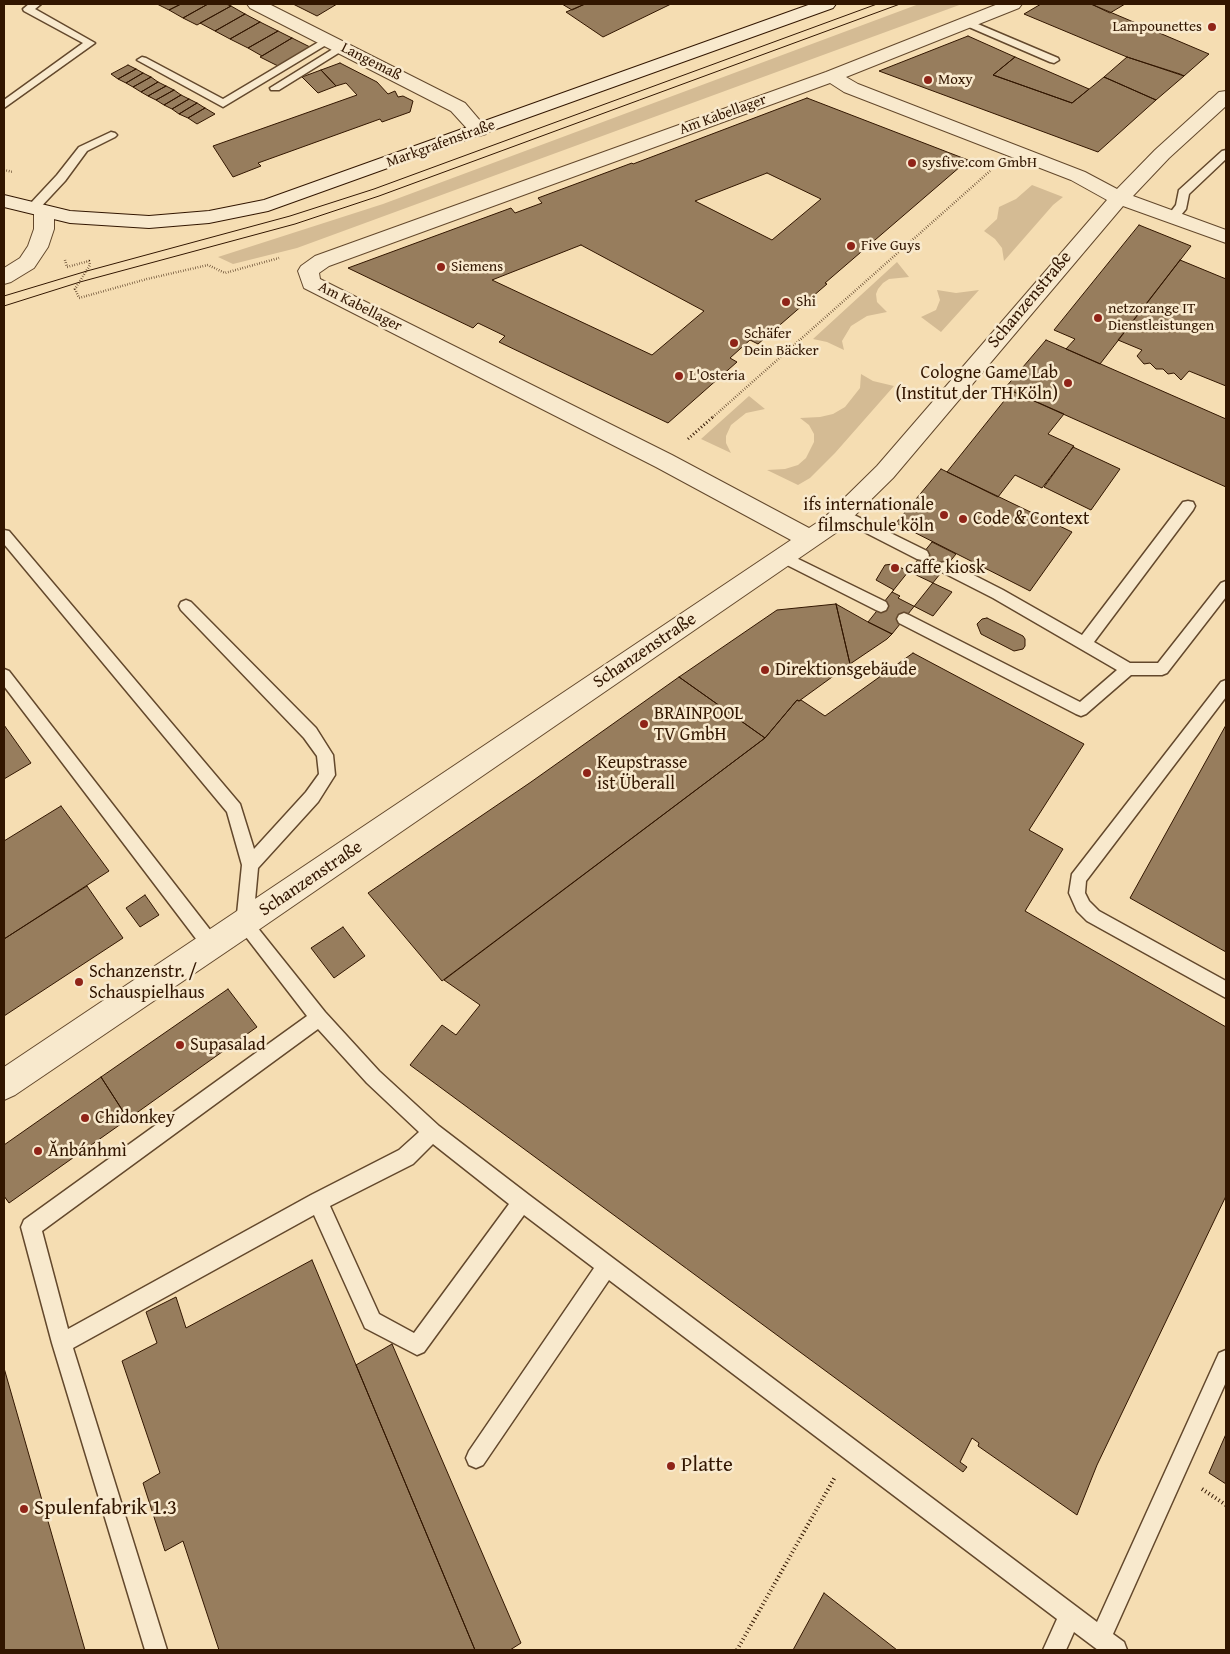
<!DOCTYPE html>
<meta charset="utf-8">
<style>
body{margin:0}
#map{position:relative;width:1230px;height:1654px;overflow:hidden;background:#f5ddb2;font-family:"Gentium Book Plus",serif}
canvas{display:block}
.frame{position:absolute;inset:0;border:5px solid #321600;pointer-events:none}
</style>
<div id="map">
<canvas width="1230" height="1654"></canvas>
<div class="frame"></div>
</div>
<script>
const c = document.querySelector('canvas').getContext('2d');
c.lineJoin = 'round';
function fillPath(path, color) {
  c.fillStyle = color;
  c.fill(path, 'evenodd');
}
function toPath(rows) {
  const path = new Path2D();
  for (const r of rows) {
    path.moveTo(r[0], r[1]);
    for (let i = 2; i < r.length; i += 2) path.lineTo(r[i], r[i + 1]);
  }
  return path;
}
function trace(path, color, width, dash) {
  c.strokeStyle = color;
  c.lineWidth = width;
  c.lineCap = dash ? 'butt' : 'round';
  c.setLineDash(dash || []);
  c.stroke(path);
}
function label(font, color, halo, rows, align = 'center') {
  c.font = font + ' "Gentium Book Plus",serif';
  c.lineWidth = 5;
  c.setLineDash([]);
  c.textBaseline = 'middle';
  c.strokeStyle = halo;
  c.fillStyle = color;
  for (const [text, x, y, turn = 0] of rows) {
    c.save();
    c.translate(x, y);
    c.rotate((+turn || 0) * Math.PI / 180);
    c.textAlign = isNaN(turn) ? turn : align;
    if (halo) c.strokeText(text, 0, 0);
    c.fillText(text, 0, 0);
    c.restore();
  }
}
fillPath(toPath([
 [919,4,962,4,297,248,233,264,218,257,383,204],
 [1032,185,1063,197,1053,205,1004,261,1002,248,995,239,984,231,997,219,999,207,1016,199],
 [897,262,909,277,889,279,883,283,878,289,876,294,877,302,887,312,867,316,851,326,842,341,844,350,827,342,813,339],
 [937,290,956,293,979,290,941,332,921,317,936,310,940,300],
 [861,374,873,381,894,386,835,453,810,478,798,485,767,470,785,469,798,465,806,458,814,442,814,434,809,425,800,418,820,417,833,414,845,407,860,388],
 [749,396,765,409,746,413,731,425,726,436,726,443,731,453,701,439]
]), '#d4bb94');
const building = toPath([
 [157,4,181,4,169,10,157,4],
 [181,4,208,4,183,18,169,10,181,4],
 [208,4,226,4,231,6,197,25,183,18,208,4],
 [293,4,337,4,317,16,293,4],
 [562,4,585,4,572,10,562,4],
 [585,4,671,4,603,37,566,12,585,4],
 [1041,4,1091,4,1209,54,1184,76,1127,57,1024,14,1041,4],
 [1091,4,1125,4,1110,13,1091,4],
 [231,6,245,14,215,31,200,23,231,6],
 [245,14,260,22,230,39,215,31,245,14],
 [260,22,278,31,248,48,230,39,260,22],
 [278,31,292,38,262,56,248,48,278,31],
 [968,36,1015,57,993,75,1072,103,1104,77,1156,100,1098,152,879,71,968,36],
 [292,38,310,47,278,66,260,57,292,38],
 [1015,57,1089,89,1072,103,993,75,1015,57],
 [1127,57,1180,74,1184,76,1156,100,1104,77,1127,57],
 [340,63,377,82,388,94,395,91,398,97,403,96,413,101,410,112,382,122,380,119,258,163,261,166,233,177,213,146,357,95,346,83,336,86,321,70,340,63],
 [128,65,136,69,118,79,111,74,128,65],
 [136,69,143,73,126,83,118,79,136,69],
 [321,70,336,86,318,93,302,77,321,70],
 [143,73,151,77,133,87,126,83,143,73],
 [151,77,158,82,141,92,133,87,151,77],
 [158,82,166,86,148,96,141,92,158,82],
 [166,86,174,90,156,100,148,96,166,86],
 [174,90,181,95,164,105,156,100,174,90],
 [181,95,189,99,172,109,164,105,181,95],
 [807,98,968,160,825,283,827,284,758,344,750,340,730,358,737,362,668,423,499,342,505,336,478,323,473,328,348,268,511,208,515,213,542,203,538,198,632,163,633,164,807,98],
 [767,173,821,199,772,240,695,201,767,173],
 [581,245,704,311,652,355,492,280,581,245],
 [189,99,197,103,179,114,172,109,189,99],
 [197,103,205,108,188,118,179,114,197,103],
 [205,108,215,114,197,124,188,118,205,108],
 [1139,225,1191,246,1100,364,1066,349,1075,339,1054,330,1139,225],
 [1180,260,1226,279,1226,386,1189,371,1181,380,1174,373,1168,374,1163,369,1156,369,1150,363,1144,364,1137,356,1142,350,1118,340,1180,260],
 [1046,340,1226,419,1226,487,1005,388,1046,340],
 [1012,391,1064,414,1048,434,1074,446,1042,488,1015,475,998,497,947,472,1012,391],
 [1073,447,1120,469,1091,510,1044,487,1073,447],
 [941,469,1072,532,1030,591,896,523,941,469],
 [932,542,956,554,892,634,868,622,932,542],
 [893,564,952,592,933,616,898,598,900,596,892,592,894,590,876,580,885,565,893,564],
 [836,604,850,664,799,701,797,700,765,738,679,677,777,610,836,604],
 [836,604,868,622,892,634,887,639,850,664,836,604],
 [987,618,1023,636,1025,639,1025,646,1023,649,1014,651,981,634,977,624,982,619,987,618],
 [913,653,1084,744,1029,830,1063,849,1025,911,1226,1027,1226,1196,1097,1465,1077,1515,978,1446,979,1443,972,1438,960,1462,967,1467,963,1472,410,1065,442,1025,456,1035,480,1005,444,980,765,738,797,700,799,701,801,700,825,716,913,653],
 [679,677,765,738,442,981,368,893,531,782,679,677],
 [4,725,31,763,4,779,4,725],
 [1226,725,1226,952,1130,898,1226,725],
 [61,806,109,871,4,939,4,841,61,806],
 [87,886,123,938,4,1016,4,939,87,886],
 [145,895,159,915,140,927,126,908,145,895],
 [343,927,365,956,334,978,311,948,343,927],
 [228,989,257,1027,128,1119,101,1077,228,989],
 [101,1077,128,1119,9,1203,4,1196,4,1145,101,1077],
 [312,1260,356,1365,475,1650,219,1650,183,1541,165,1551,143,1483,160,1473,122,1361,157,1343,146,1312,176,1297,186,1328,312,1260],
 [392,1344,521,1643,510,1650,475,1650,356,1365,392,1344],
 [4,1368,85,1650,4,1650,4,1368],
 [1226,1434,1226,1484,1209,1473,1226,1434],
 [824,1593,897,1650,793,1650,824,1593]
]);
fillPath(building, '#977d5d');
trace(building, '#321600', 1);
const lane = toPath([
 [29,4,41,4,35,9,95,43,4,108,4,100,83,43,24,11,23,9,29,4],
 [966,19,1058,58,1059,60,1054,63,1050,62,962,24,961,22,966,19],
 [327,37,331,38,332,40,331,42,223,107,137,60,142,57,146,58,223,99,327,37],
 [341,44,345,45,346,47,345,49,279,90,271,90,270,88,341,44],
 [111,132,115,133,117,135,115,137,87,151,65,181,37,211,29,211,27,208,29,205,57,175,79,147,111,132],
 [1226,150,1226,159,1189,194,1186,209,1176,221,1168,221,1166,218,1176,205,1179,190,1222,151,1226,150],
 [1188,501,1193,502,1195,506,1193,510,1094,642,1130,663,1158,663,1221,583,1226,581,1226,597,1167,673,1162,675,1131,675,1086,714,1081,716,1076,714,899,623,897,619,899,615,904,613,909,615,1080,702,1117,670,993,598,940,571,938,567,940,563,945,562,950,563,1003,590,1082,635,1183,502,1188,501],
 [842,509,927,551,929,555,927,559,922,560,917,559,837,518,835,514,837,510,842,509],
 [4,530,9,531,240,804,254,849,306,792,319,774,317,756,304,738,181,610,179,606,181,602,186,600,191,602,316,728,333,755,335,775,318,802,258,868,253,922,325,1012,379,1071,439,1126,529,1195,1097,1622,1219,1353,1226,1350,1226,1382,1113,1634,1124,1642,1127,1650,1098,1650,1074,1632,1066,1650,1043,1650,1057,1619,609,1280,483,1465,476,1468,469,1465,466,1458,469,1451,594,1268,524,1215,424,1352,417,1355,365,1328,314,1215,73,1348,167,1650,145,1650,52,1343,21,1227,24,1220,307,1016,236,924,242,865,227,812,4,544,4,530],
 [318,1029,367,1083,419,1132,399,1150,311,1195,68,1329,42,1231,318,1029],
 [433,1144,509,1204,414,1333,379,1314,330,1206,413,1164,433,1144],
 [784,552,886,602,888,606,886,610,881,612,876,610,779,561,777,557,779,553,784,552],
 [4,669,9,671,218,940,221,946,218,952,212,954,206,952,4,686,4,669],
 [1226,680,1226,697,1086,881,1085,893,1089,901,1099,911,1226,981,1226,998,1087,921,1077,911,1069,893,1072,874,1221,682,1226,680]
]);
const street = toPath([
 [247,4,269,4,465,103,488,130,486,134,479,136,472,134,451,111,250,8,247,4],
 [998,4,1022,4,1019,8,846,77,858,84,1085,172,1117,189,1155,150,1219,92,1226,91,1226,106,1169,158,1133,196,1226,230,1226,243,1123,206,893,478,840,530,254,933,15,1095,4,1100,4,1067,791,540,656,467,304,288,298,271,301,266,315,256,826,72,998,4],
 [830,83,844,92,1071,180,1107,200,877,466,824,518,809,528,672,455,320,279,319,273,329,266,830,83],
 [44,206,51,208,54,212,54,229,48,247,34,268,11,282,4,284,4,268,20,258,28,246,34,229,34,212,37,208,44,206]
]);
const secondary = toPath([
 [811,4,836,4,833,8,268,211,209,223,149,228,70,223,4,207,4,195,70,211,149,216,209,211,264,200,811,4]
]);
trace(lane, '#63482c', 3);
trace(street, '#63482c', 2);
trace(secondary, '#321600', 2);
trace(toPath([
 [4,170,13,172],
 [65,260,67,267,89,261,90,265,75,289,79,298,147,279,208,265,225,273,279,258],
 [713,417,990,171]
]), '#321600', 2.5, [0.5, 2]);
trace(toPath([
 [688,439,714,416]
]), '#321600', 3, [1, 2.5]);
trace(toPath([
 [1202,1489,1226,1505],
 [737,1650,835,1477]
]), '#321600', 4, [1, 3]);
fillPath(lane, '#f8e9cd');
fillPath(street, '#f8e9cd');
fillPath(secondary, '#f8e9cd');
trace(toPath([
 [4,296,87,271,290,216,374,189,877,4],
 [4,306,80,282,295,224,379,196,900,4]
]), '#321600', 1);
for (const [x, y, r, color] of [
 [1212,27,5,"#8f2418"],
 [928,80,5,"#8f2418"],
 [912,163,5,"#8f2418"],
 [851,246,5,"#8f2418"],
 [441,267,5,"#8f2418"],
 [786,302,5,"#8f2418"],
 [1098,318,5,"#8f2418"],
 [734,343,5,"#8f2418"],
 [679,376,5,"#8f2418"],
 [1068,383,5,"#8f2418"],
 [944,515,5,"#8f2418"],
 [963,519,5,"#8f2418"],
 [895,568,5,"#8f2418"],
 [765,670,5,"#8f2418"],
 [644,724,5,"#8f2418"],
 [587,773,5,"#8f2418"],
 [79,982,5,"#8f2418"],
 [180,1045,5,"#8f2418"],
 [85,1118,5,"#8f2418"],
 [38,1151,5,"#8f2418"],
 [671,1466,5,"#8f2418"],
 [24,1509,5,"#8f2418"]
]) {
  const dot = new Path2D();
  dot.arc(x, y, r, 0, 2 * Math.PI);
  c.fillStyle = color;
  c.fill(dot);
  trace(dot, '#f8e9cd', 2);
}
label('15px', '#321600', '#f8e9cd', [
 ["Lampounettes",1202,27,"right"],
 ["Moxy",938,80],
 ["sysfive.com GmbH",922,163],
 ["Five Guys",861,246],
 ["Siemens",451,267],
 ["Shi",796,302],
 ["netzorange IT",1108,309],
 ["Dienstleistungen",1108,326],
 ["Schäfer",744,334],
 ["Dein Bäcker",744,351],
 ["L'Osteria",689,376]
], 'left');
label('15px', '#321600', '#f8e9cd', [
 ["Langemaß",371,62,27],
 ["Am Kabellager",723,115,-20],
 ["Markgrafenstraße",441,144,-20],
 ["Am Kabellager",360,307,27]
]);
label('18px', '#321600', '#f8e9cd', [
 ["Schanzenstraße",1030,300,-50],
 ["Schanzenstraße",645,651,-34],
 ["Schanzenstraße",311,879,-34]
]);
label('18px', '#321600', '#f8e9cd', [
 ["Cologne Game Lab",1058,373,"right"],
 ["(Institut der TH Köln)",1058,394,"right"],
 ["ifs internationale",934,505,"right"],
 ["filmschule köln",934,526,"right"],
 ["Code & Context",973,519],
 ["caffe kiosk",905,568],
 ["Direktionsgebäude",775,670],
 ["BRAINPOOL",654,714],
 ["TV GmbH",654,735],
 ["Keupstrasse",597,763],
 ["ist Überall",597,784],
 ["Schanzenstr. /",89,972],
 ["Schauspielhaus",89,993],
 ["Supasalad",190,1045],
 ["Chidonkey",95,1118],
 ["Ănbánhmì",48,1151]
], 'left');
label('21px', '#321600', '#f8e9cd', [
 ["Platte",681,1466],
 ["Spulenfabrik 1.3",34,1509]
], 'left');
</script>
